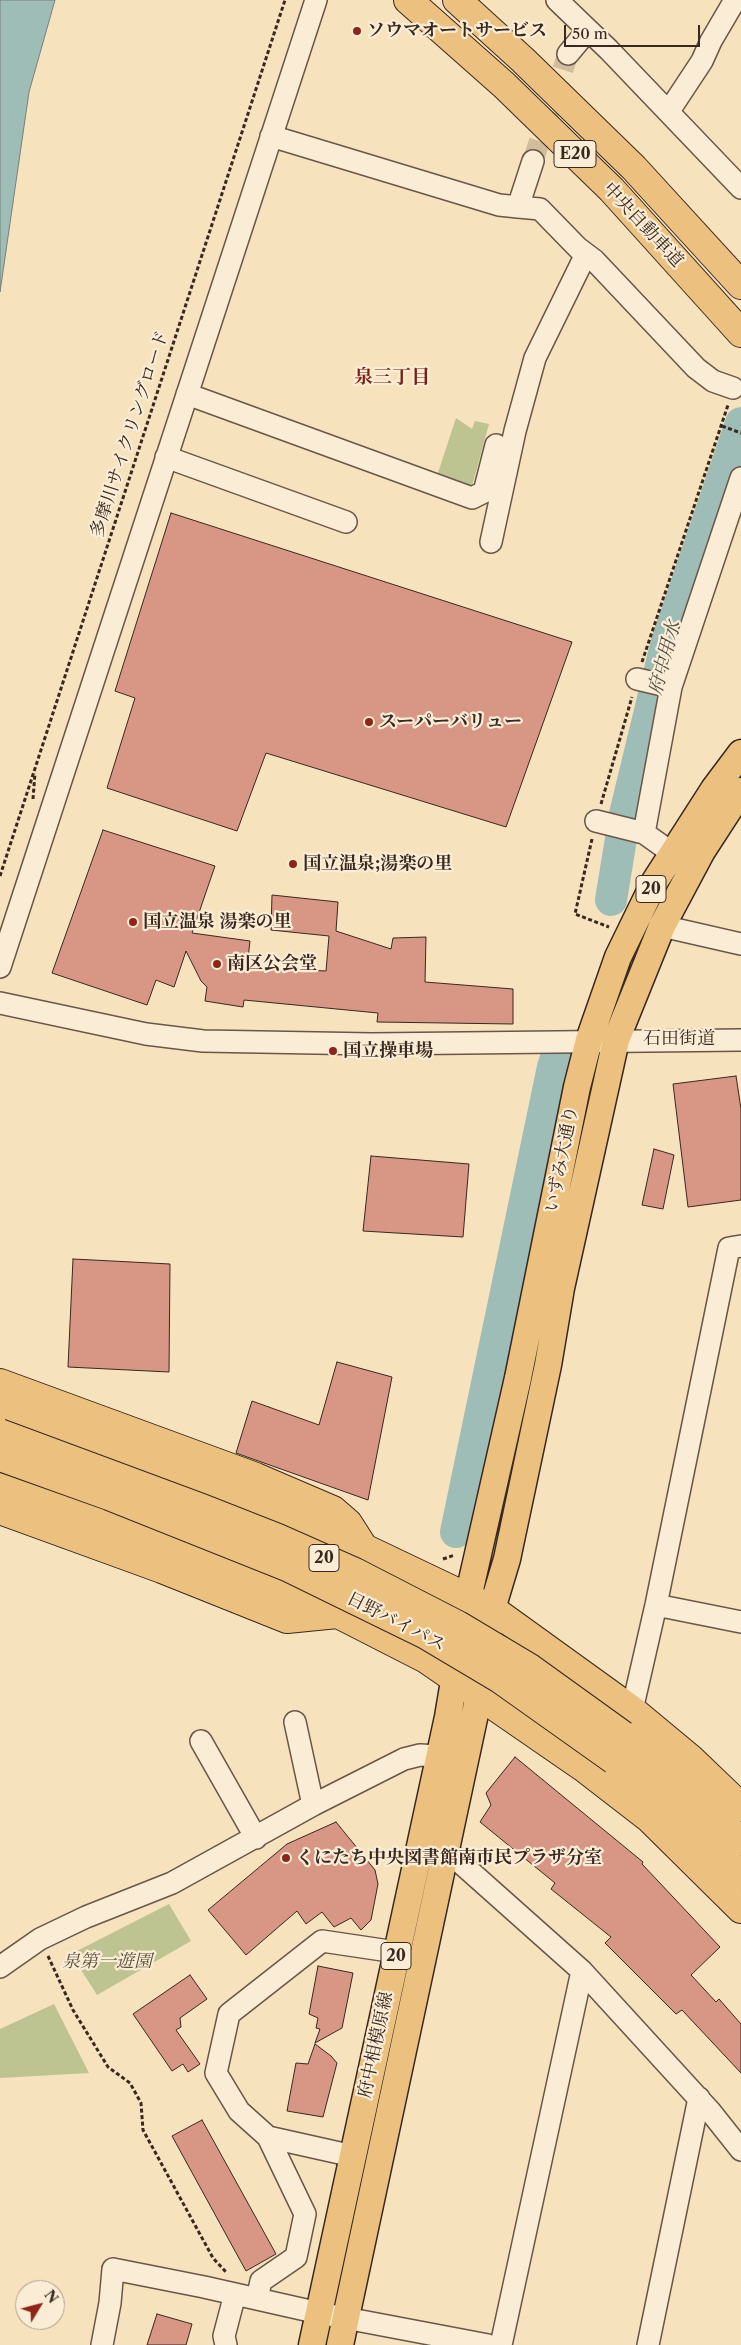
<!DOCTYPE html>
<meta charset="utf-8">
<style>
body{margin:0}
#map{position:relative;width:741px;height:2345px;overflow:hidden;background:#f7e2be;font-family:"Libre Caslon Text",serif}
canvas{display:block}
.north{position:absolute;left:15px;top:2280px;width:50px;height:50px;box-sizing:border-box;background:#faecd5;border:1px solid #ac9e8d;border-radius:50%;rotate:53deg;font-size:14px;font-weight:700;line-height:20px;text-align:center;color:#382820}
.north::after{content:'';display:block;margin:auto;width:18px;height:22px;background:#8f2418;clip-path:polygon(50% 0,100% 100%,50% 72%,0 100%)}
.scale{position:absolute;left:564px;top:25px;width:136px;height:22px;box-sizing:border-box;border:2px solid #382820;border-top:0;padding-left:6px;font-size:15px;line-height:18px;white-space:nowrap;color:#382820;-webkit-text-stroke:4px #faecd5;paint-order:stroke}
</style>
<div id="map">
<canvas width="741" height="2345"></canvas>
<div class="north">N</div>
<div class="scale">50 m</div>
</div>
<script>
const c = document.querySelector('canvas').getContext('2d');
c.lineJoin = 'round';
function fillPath(path, color) {
  c.fillStyle = color;
  c.fill(path, 'evenodd');
}
function toPath(rows) {
  const path = new Path2D();
  for (const r of rows) {
    path.moveTo(r[0], r[1]);
    for (let i = 2; i < r.length; i += 2) path.lineTo(r[i], r[i + 1]);
  }
  return path;
}
function trace(path, color, width, dash) {
  c.strokeStyle = color;
  c.lineWidth = width;
  c.lineCap = dash ? 'butt' : 'round';
  c.setLineDash(dash || []);
  c.stroke(path);
}
function label(font, color, halo, rows, align = 'center') {
  c.font = font + ' "Libre Caslon Text","Noto Serif JP",serif';
  c.lineWidth = 4.5;
  c.setLineDash([]);
  c.textBaseline = 'middle';
  c.strokeStyle = halo;
  c.fillStyle = color;
  for (const [text, x, y, turn = 0] of rows) {
    c.save();
    c.translate(x, y);
    c.rotate((+turn || 0) * Math.PI / 180);
    c.textAlign = isNaN(turn) ? turn : align;
    if (halo) c.strokeText(text, 0, 0);
    c.fillText(text, 0, 0);
    c.restore();
  }
}
fillPath(toPath([
 [456,418,472,429,475,421,489,424,472,486,438,473],
 [169,1904,191,1941,97,1995,71,1954],
 [54,2004,89,2073,0,2078,0,2029]
]), '#bdc391');
const water = toPath([
 [0,0,55,0,29,92,0,292,0,0]
]);
fillPath(water, '#9ebdb6');
trace(water, '#75817a', 1);
trace(toPath([
 [611,900,625,814,666,645,741,423],
 [456,1532,553,1067,557,1055]
]), '#9ebdb6', 32);
const building = toPath([
 [171,513,572,642,506,827,266,753,237,831,107,788,135,698,115,691,171,513],
 [103,830,215,866,192,933,250,941,247,967,326,971,329,936,271,930,272,895,338,902,336,931,391,949,393,938,426,937,425,982,513,989,513,1024,377,1022,378,1013,244,1000,243,1007,205,1001,207,987,201,981,186,951,174,987,156,980,147,1005,52,973,103,830],
 [736,1076,741,1109,741,1200,688,1207,673,1084,736,1076],
 [654,1149,674,1155,663,1209,642,1205,654,1149],
 [371,1156,469,1164,463,1237,363,1231,371,1156],
 [73,1259,170,1264,169,1372,68,1367,73,1259],
 [337,1362,392,1377,368,1500,236,1453,252,1401,319,1425,337,1362],
 [515,1757,643,1862,642,1864,720,1947,691,1975,716,2002,719,1999,741,2024,741,2073,682,2010,676,2014,605,1943,611,1937,551,1889,555,1883,480,1822,491,1805,486,1793,515,1757],
 [336,1822,375,1870,378,1884,371,1920,361,1930,351,1918,334,1927,322,1912,306,1924,297,1911,246,1955,208,1910,287,1844,336,1822],
 [318,1966,353,1973,342,2028,315,2043,320,2029,316,2028,318,2018,309,2014,318,1966],
 [190,1975,207,1999,180,2018,181,2027,176,2030,200,2064,188,2072,183,2064,172,2071,133,2014,190,1975],
 [315,2044,331,2056,337,2063,323,2117,287,2111,296,2063,308,2064,315,2044],
 [202,2120,276,2254,246,2271,172,2136,202,2120],
 [157,2314,192,2324,186,2345,147,2345,157,2314]
]);
fillPath(building, '#d89684');
trace(building, '#382820', 1);
trace(toPath([
 [533,161,568,54]
]), '#d1bd9e', 21, [21, 11]);
const minor = toPath([
 [557,0,609,50,741,188],
 [568,54,588,30],
 [669,111,702,61,711,41,735,0],
 [271,136,499,205,518,207,533,161],
 [518,207,540,209,578,248,594,260,696,368,713,381,733,388],
 [187,394,472,498,484,492,496,445],
 [166,457,346,522],
 [491,542,515,431,535,358,586,254],
 [637,679,671,687],
 [596,821,644,833],
 [672,853,644,833,671,687,741,478],
 [662,926,741,944],
 [0,967,316,0],
 [0,1003,146,1034,203,1041,372,1044,741,1040],
 [656,1605,741,1622],
 [632,1710,656,1605,729,1248,741,1246],
 [295,1722,313,1805],
 [201,1741,256,1838],
 [445,1849,582,1971,710,2111,741,2150],
 [0,1967,40,1939,86,1917,172,1883,313,1805,404,1759,420,1755,438,1756],
 [353,2156,268,2137,239,2111,216,2073,229,2014,322,1941,396,1952],
 [257,2299,261,2281,296,2257,305,2214,268,2137],
 [102,2345,110,2303,113,2269,204,2287,319,2313,488,2345],
 [226,2345,224,2336,235,2294],
 [501,2345,582,1971],
 [648,2345,699,2098]
]);
const major = toPath([
 [312,2345,448,1717,468,1598,518,1378,577,1087,589,1040,618,957,655,881,714,789,741,753],
 [340,2345,479,1695,492,1609,507,1559,548,1365,561,1288,616,1040,662,926,702,851,741,791]
]);
const highway = toPath([
 [408,0,504,85,612,190,741,333],
 [457,0,523,60,634,168,741,285],
 [0,1383,256,1477,333,1510,348,1523,364,1548],
 [0,1408,364,1548,492,1609,632,1710,691,1759,741,1807],
 [0,1484,276,1588,338,1614,426,1659,584,1768,650,1819,741,1909],
 [0,1510,162,1569,287,1619,337,1614],
 [623,1735,662,1767,741,1841],
 [614,1760,693,1828,741,1875]
]);
trace(minor, '#685648', 24);
trace(major, '#382820', 29);
trace(highway, '#382820', 30);
trace(toPath([
 [722,426,741,433],
 [642,662,728,405],
 [33,799,35,773],
 [601,804,632,697],
 [592,839,575,914,609,927],
 [0,876,285,0],
 [443,1559,455,1555],
 [48,1956,73,2010,108,2067,130,2083,141,2103,143,2130,213,2258,226,2272]
]), '#382820', 3, [4, 2.5]);
trace(minor, '#faecd5', 21);
trace(major, '#ecc17f', 26);
trace(highway, '#ecc17f', 28);
const highwayBridge = toPath([
 [0,1433,202,1508,278,1538,355,1572,458,1625,530,1668,623,1735],
 [0,1457,109,1496,287,1567,426,1635,500,1679,614,1760]
]);
trace(highwayBridge, '#382820', 30, []);
trace(highwayBridge, '#ecc17f', 28);
for (const [x, y, r, color] of [
 [357,31,5,"#8f2418"],
 [369,722,5,"#8f2418"],
 [293,864,5,"#8f2418"],
 [133,922,5,"#8f2418"],
 [217,964,5,"#8f2418"],
 [333,1051,5,"#8f2418"],
 [286,1858,5,"#8f2418"]
]) {
  const dot = new Path2D();
  dot.arc(x, y, r, 0, 2 * Math.PI);
  c.fillStyle = color;
  c.fill(dot);
  trace(dot, '#faecd5', 2);
}
for (const [x, y, w] of [
 [575,154,42],
 [651,889,30],
 [324,1558,30],
 [396,1956,30]
]) {
  const box = new Path2D();
  box.roundRect(x - w / 2, y - 13.5, w, 27, 4);
  c.fillStyle = '#faecd5';
  c.fill(box);
  trace(box, '#382820', 1);
}
label('bold 16px', '#382820', null, [
 ["E20",575,154],
 ["20",651,889],
 ["20",324,1558],
 ["20",396,1956]
]);
label('bold 18px', '#382820', '#faecd5', [
 ["ソウマオートサービス",367,31],
 ["スーパーバリュー",379,722],
 ["国立温泉;湯楽の里",303,864],
 ["国立温泉 湯楽の里",143,922],
 ["南区公会堂",227,964],
 ["国立操車場",343,1051],
 ["くにたち中央図書館南市民プラザ分室",296,1858]
], 'left');
label('18px', '#382820', '#faecd5', [
 ["中央自動車道",643,225,47],
 ["多摩川サイクリングロード",130,434,-72],
 ["石田街道",679,1039],
 ["いずみ大通り",562,1159,-79],
 ["日野バイパス",396,1622,27],
 ["府中相模原線",376,2045,-78]
]);
label('italic 18px', '#594f3c', '#faecd5', [
 ["泉第一遊園",107,1962]
]);
label('bold 19px', '#7a1f14', '#faecd5', [
 ["泉三丁目",392,378]
]);
label('italic 19px', '#524d46', '#faecd5', [
 ["府中用水",665,658,-75]
]);
</script>
